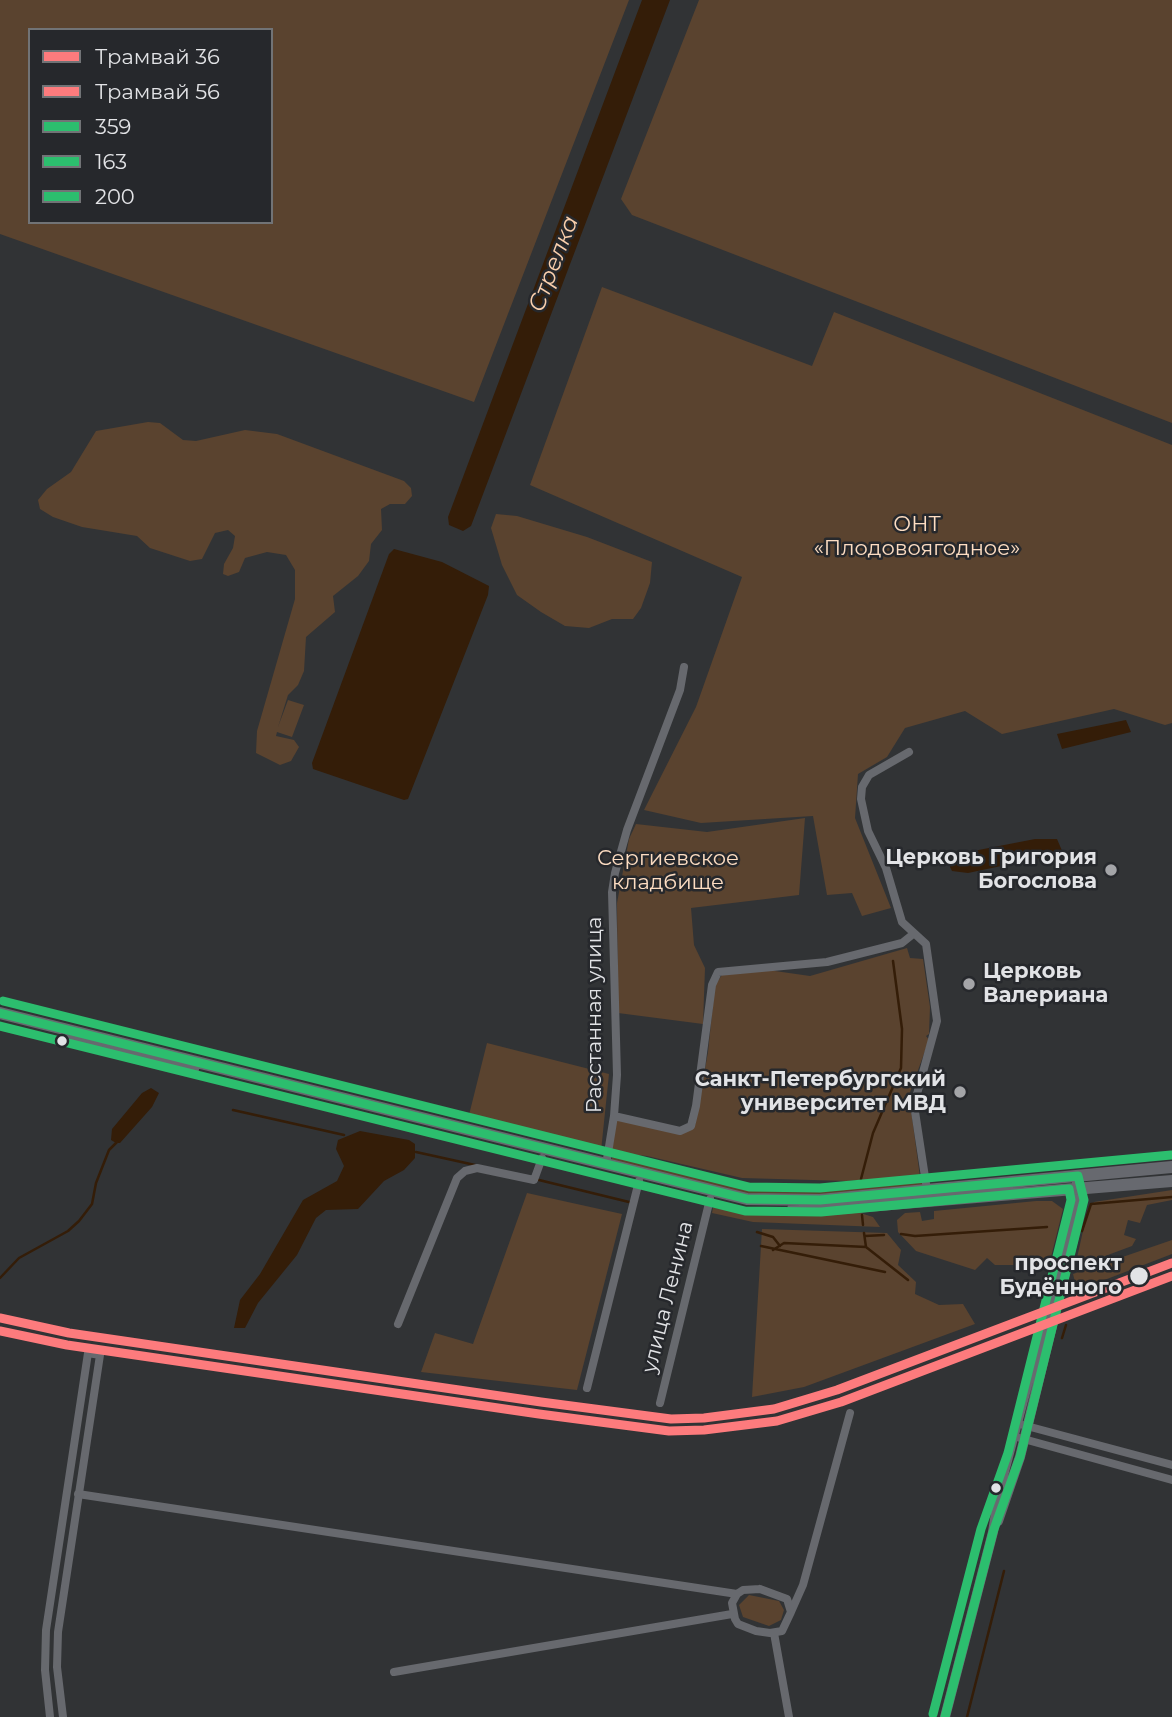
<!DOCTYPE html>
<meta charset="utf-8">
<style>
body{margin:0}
#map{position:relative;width:1172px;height:1717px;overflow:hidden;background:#313335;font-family:Montserrat,sans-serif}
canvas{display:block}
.legend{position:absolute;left:28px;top:28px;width:245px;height:196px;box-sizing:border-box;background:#26282c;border:2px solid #717376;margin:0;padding:9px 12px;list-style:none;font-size:21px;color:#e2e3e6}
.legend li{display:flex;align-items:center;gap:14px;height:35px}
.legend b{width:35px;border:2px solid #717376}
</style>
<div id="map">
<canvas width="1172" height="1717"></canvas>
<ul class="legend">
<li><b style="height:9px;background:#fd7b7d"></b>Трамвай 36</li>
<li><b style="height:9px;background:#fd7b7d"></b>Трамвай 56</li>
<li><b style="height:9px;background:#2cbe6e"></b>359</li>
<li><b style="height:9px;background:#2cbe6e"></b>163</li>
<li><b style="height:9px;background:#2cbe6e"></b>200</li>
</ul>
</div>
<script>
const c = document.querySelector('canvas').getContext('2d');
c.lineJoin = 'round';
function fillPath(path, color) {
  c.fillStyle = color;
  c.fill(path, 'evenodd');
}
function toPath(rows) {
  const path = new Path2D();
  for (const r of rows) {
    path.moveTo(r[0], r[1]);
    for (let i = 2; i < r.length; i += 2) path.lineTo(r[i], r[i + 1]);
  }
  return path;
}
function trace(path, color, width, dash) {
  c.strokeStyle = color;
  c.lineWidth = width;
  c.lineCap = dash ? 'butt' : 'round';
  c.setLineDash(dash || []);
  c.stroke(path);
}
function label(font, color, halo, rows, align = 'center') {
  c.font = font + ' Montserrat,sans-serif';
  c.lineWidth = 5;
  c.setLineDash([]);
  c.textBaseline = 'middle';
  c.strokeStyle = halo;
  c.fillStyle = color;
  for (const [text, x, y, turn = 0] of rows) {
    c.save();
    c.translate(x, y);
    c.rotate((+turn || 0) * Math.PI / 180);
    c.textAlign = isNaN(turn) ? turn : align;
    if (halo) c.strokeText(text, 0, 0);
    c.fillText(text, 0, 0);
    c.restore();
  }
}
fillPath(toPath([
 [0,0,629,0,474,402,0,234],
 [30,30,271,30,271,222,30,222],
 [699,0,1172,0,1172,423,632,215,621,199],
 [602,287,812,366,834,312,1172,445,1172,723,1165,725,1114,709,1002,734,965,711,905,728,887,757,858,774,855,818,891,908,862,916,852,893,827,895,813,816,701,823,644,810,696,707,742,577,530,485],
 [148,422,160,423,183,440,196,441,245,430,277,434,404,481,411,488,412,496,405,504,390,504,381,509,382,530,371,544,369,561,358,576,333,596,335,612,306,637,304,671,298,685,288,695,278,727,288,700,304,705,292,737,277,732,276,736,294,740,299,747,291,761,280,765,256,753,257,731,295,599,295,570,286,555,267,552,245,558,239,572,228,576,223,574,224,564,233,548,235,536,228,530,215,533,202,559,190,561,150,548,137,536,82,527,53,517,40,509,38,500,47,489,71,472,96,431],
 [496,514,517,516,587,537,652,562,650,583,641,608,633,619,612,619,589,628,565,626,541,612,517,595,502,565,491,528],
 [805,818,799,895,691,908,694,945,705,968,703,1024,618,1013,617,903,629,839,636,824,707,832],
 [907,948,910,958,923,959,930,1007,929,1034,926,1036,929,1040,909,1095,920,1177,847,1181,742,1178,647,1156,612,1152,616,1120,680,1133,695,1125,708,1052,715,985,724,972,761,969,810,976],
 [487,1043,609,1074,601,1151,468,1119],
 [612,1157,749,1184,854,1185,921,1180,923,1187,818,1197,738,1193,612,1161],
 [1172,1190,1172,1200,1147,1205,1140,1223,1128,1220,1124,1235,1136,1239,1132,1246,1081,1265,1076,1262,1088,1209,1094,1202],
 [527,1193,622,1214,577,1390,421,1372,435,1333,473,1344],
 [1036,1201,1052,1201,1063,1209,1049,1265,995,1265,987,1258,975,1270,916,1251,898,1232,897,1220,905,1213,920,1212,922,1221,934,1219,934,1211],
 [713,1208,808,1213,854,1211,873,1217,880,1227,753,1222,712,1213],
 [762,1229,887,1233,901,1250,898,1265,916,1282,915,1294,939,1305,963,1304,975,1324,804,1387,752,1397],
 [1172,1240,1172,1254,1081,1289,1075,1282,1073,1274],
 [749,1595,779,1601,784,1610,781,1620,769,1626,743,1617,739,1605]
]), '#5a432f');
fillPath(toPath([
 [642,0,670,0,471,526,463,531,449,525,448,517],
 [394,549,442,562,489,586,488,595,408,799,404,800,313,769,312,763,389,554],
 [1126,720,1131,732,1062,749,1057,734],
 [1035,839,1057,839,1063,853,968,873,952,871,950,867,952,857,958,854],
 [151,1088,159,1093,152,1107,120,1143,116,1143,111,1140,112,1129,142,1093],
 [360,1131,409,1140,415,1144,415,1158,404,1170,384,1181,358,1209,326,1210,316,1218,297,1255,258,1303,245,1328,234,1328,240,1300,260,1274,303,1200,337,1181,344,1166,336,1149,338,1140]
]), '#341d08');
trace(toPath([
 [233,1110,344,1135],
 [416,1152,475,1165],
 [861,1179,873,1133,901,1068,902,1029,893,961],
 [539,1180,629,1202],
 [862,1215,863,1225],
 [1082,1231,1091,1204,1172,1197],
 [757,1232,773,1237,780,1246],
 [864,1233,866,1247,908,1280],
 [901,1234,915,1236,1047,1227],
 [865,1236,884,1235],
 [761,1246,885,1272],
 [773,1250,784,1243,866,1247],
 [0,1278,19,1258,68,1231,79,1221,92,1204,96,1183,109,1150,117,1142],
 [1068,1317,1069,1313,1172,1275],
 [1062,1338,1066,1325],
 [967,1717,1004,1571]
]), '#341d08', 2.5);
trace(toPath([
 [909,752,869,775,862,787,861,799,868,831,886,868,902,922,926,944,937,1021,914,1105,927,1190],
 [614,1116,680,1131,691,1126,696,1106,712,985,718,972,827,962,902,943,912,935],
 [606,1165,614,1116,617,1075,612,892,615,873,627,830,680,690,684,667],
 [398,1324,457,1178,465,1171,477,1168,534,1180,542,1158],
 [587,1388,639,1181],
 [660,1403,710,1199],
 [1023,1425,1172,1465],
 [1020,1438,1172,1480],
 [78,1494,737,1594],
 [760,1589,787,1599,791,1612,782,1631,770,1633,756,1631,738,1624,735,1619,732,1603,737,1594,743,1590,760,1589],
 [791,1612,803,1585,850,1413],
 [774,1633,789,1717],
 [394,1672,732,1614],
 [50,1717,45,1670,46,1630,88,1353,100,1355,58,1632,57,1667,63,1717]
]), '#67696e', 8);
trace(toPath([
 [998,1521,1020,1457,1074,1236],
 [945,1717,993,1532,1000,1487,1077,1198,1077,1182]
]), '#686a70', 10);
trace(toPath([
 [0,1013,747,1199,820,1200,1172,1167],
 [72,1039,193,1069],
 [793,1209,830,1209,1172,1181]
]), '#67696f', 12);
trace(toPath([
 [0,1013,747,1199,820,1200,1078,1176,1084,1200,1020,1457,993,1532,945,1717]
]), '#2cbe6e', 9);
trace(toPath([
 [0,1026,745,1211,821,1212,1069,1189,1071,1200,1008,1453,981,1529,933,1714]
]), '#2cbe6e', 9);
trace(toPath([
 [3,1001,749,1187,820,1188,1171,1155]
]), '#2cbe6e', 9);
trace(toPath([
 [0,1318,69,1333,541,1402,671,1419,704,1418,774,1409,837,1390,1172,1263]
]), '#fd7b7d', 9);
trace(toPath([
 [0,1331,67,1345,539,1414,669,1431,704,1430,777,1421,841,1402,1172,1276]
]), '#fd7b7d', 9);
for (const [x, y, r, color] of [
 [1111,870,7,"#a4a5a8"],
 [969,984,7,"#a4a5a8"],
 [62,1041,6,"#e2e3e6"],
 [960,1092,7,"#a4a5a8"],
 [1139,1276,10,"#e2e3e6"],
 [996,1488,6,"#e2e3e6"]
]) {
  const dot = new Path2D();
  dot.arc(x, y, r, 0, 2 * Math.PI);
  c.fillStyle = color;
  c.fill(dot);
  trace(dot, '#26282c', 2.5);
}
label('21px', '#fdddc2', '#26282c', [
 ["ОНТ",917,525],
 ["«Плодовоягодное»",917,549],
 ["Сергиевское",668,859],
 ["кладбище",668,883]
]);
label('bold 21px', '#e2e3e6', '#26282c', [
 ["Церковь Григория",1097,858],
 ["Богослова",1097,882],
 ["Церковь",983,972,"left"],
 ["Валериана",983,996,"left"],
 ["Санкт-Петербургский",946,1080],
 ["университет МВД",946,1104]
], 'right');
label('21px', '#e2e3e6', '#26282c', [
 ["Расстанная улица",595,1015,-90],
 ["улица Ленина",668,1297,-76]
]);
label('bold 21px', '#e2e3e6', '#26282c', [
 ["проспект",1122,1264],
 ["Будённого",1122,1288]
], 'right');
label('italic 23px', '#facfac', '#26282c', [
 ["Стрелка",554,264,-69]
]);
</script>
